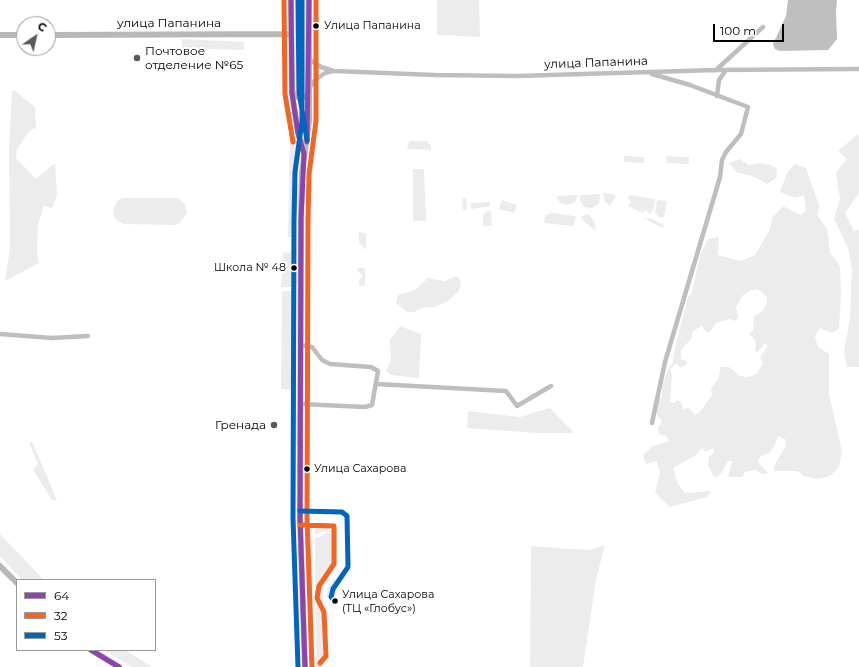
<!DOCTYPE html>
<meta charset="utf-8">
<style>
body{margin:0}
#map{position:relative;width:859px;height:667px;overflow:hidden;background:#fff;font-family:Montserrat,sans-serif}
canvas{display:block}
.legend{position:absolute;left:16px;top:579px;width:140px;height:72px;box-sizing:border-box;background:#fff;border:1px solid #999;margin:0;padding:5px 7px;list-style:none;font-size:12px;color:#000}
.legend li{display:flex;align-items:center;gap:8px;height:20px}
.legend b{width:20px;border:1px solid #999}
.north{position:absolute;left:16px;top:16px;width:40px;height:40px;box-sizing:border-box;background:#fff;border:1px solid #999;border-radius:50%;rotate:34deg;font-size:11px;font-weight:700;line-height:16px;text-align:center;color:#000}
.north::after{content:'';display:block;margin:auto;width:14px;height:18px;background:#595959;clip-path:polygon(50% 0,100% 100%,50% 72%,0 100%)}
.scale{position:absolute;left:713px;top:24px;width:71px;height:18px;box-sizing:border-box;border:2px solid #000;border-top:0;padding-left:5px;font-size:12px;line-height:14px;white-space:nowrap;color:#000;-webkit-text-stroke:3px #fff;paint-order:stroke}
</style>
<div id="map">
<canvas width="859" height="667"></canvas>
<ul class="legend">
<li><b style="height:5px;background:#8e44ad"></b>64</li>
<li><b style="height:5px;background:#f26522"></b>32</li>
<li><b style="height:5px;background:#0065bd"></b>53</li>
</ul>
<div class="north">С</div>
<div class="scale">100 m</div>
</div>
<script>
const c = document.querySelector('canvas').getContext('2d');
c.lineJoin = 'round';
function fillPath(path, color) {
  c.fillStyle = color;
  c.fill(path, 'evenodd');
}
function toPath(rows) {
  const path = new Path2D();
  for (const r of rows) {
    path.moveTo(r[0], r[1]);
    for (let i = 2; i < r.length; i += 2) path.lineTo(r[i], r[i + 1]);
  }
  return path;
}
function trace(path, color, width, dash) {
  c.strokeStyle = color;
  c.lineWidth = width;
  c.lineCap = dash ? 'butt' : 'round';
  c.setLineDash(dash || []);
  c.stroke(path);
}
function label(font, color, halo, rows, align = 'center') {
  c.font = font + ' Montserrat,sans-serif';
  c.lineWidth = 4;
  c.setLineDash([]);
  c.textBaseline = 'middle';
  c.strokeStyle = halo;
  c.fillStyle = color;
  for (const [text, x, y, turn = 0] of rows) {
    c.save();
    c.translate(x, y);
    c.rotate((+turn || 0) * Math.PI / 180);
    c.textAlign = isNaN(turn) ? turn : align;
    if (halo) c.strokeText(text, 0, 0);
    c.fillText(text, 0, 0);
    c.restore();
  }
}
fillPath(toPath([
 [295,0,306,0,306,90,304,93,300,95,296,93,295,90],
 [437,0,479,0,480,37,437,35],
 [182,39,244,42,244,50,182,48],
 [12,91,15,91,35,107,36,128,30,130,17,149,16,158,36,179,55,163,57,195,52,208,44,206,38,224,37,252,39,263,5,281,10,248,9,150],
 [859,133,859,193,845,213,854,231,859,230,859,367,847,367,844,353,850,318,852,270,848,248,834,219,840,199,836,172,847,159,838,151],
 [290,141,297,141,298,162,296,234,294,237,288,237],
 [409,141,428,141,428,144,431,144,431,150,407,149],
 [624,156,644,157,644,163,624,162],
 [666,156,689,157,689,164,666,163],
 [740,159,749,165,760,163,770,165,777,169,776,178,767,184,755,177,736,172,729,163],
 [795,164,806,168,819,205,817,215,827,229,830,253,840,266,841,294,839,329,831,333,820,328,815,336,818,347,829,354,829,393,842,452,839,467,830,476,816,479,804,476,797,471,774,471,775,464,786,446,785,439,778,436,775,445,770,452,760,457,758,462,768,473,762,474,755,470,745,472,742,477,728,477,732,461,728,461,721,474,716,477,713,475,708,465,709,457,714,452,713,448,705,452,702,448,696,455,673,468,678,484,685,493,711,491,707,497,670,507,655,493,660,473,657,461,646,464,643,455,653,446,669,441,666,436,659,434,658,428,662,421,658,417,655,410,657,402,662,396,662,387,667,372,673,362,674,352,688,297,692,292,700,255,708,239,719,237,718,255,741,261,755,255,769,231,773,217,783,206,801,215,806,210,804,195,795,198,780,192,787,173],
 [758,289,767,297,767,303,762,312,754,316,753,330,749,334,755,339,756,346,755,351,758,352,765,343,768,346,760,357,763,363,757,373,752,376,746,377,740,376,729,367,721,367,718,379,711,388,712,395,700,412,695,415,689,408,683,409,681,402,677,400,674,403,670,402,672,375,670,369,676,363,681,368,686,365,687,361,681,359,681,350,691,339,693,331,702,326,707,333,711,331,716,323,729,319,736,321,738,316,736,307,742,296,750,291],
 [413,169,424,169,426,221,413,221],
 [603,193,616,195,610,206,605,202],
 [600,194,599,204,592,208,584,207,580,200,580,195],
 [578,195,575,202,568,205,560,203,556,196],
 [629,195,655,199,654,208,650,214,645,210,643,213,628,206,631,201,628,199],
 [466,197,467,210,463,210,462,199],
 [123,198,178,198,185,204,187,213,180,223,174,225,124,224,116,220,114,216,113,210,118,200],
 [502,200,517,205,514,213,499,209],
 [657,200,667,201,664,217,659,217,655,213],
 [490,202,490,206,471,209,470,203],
 [487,211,491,211,492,226,483,226,483,215],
 [552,213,574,216,576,217,573,226,544,223,545,215],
 [589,214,595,223,596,230,593,229,581,218,582,216],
 [643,218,652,219,664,225,663,228],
 [359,232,366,233,366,250,359,242],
 [291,250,297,250,295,268,282,268,283,252,290,253],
 [359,268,365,268,365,286,359,286,359,280,363,276,357,270],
 [295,270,297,283,294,287,281,287,282,271],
 [457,276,461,282,459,291,448,301,435,307,422,308,414,312,407,312,396,303,398,295,415,290,428,278,444,281],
 [282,291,295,291,295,386,292,390,281,389],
 [400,326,421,334,419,378,391,375,386,371,391,360,390,340],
 [291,394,295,394,296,396,298,444,296,446,292,445],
 [550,408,574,433,538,433,467,428,468,411,520,417],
 [32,442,44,469,57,501,52,500,33,470,38,464,29,443],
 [307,523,312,523,313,667,309,667],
 [315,523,337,523,337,525,315,535],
 [337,527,337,561,323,587,323,667,316,667,315,539],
 [0,534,23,558,44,580,22,580,0,556],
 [605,545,596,579,583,667,530,667,531,546,589,550],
 [335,577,335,596,327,597,327,589],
 [103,650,125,650,152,667,132,667]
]), '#ececec');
fillPath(toPath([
 [788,0,837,0,836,11,837,39,828,50,780,51,775,49,773,44,786,16]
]), '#bfbfbf');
trace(toPath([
 [310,60,321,67,334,71,435,75,517,76,716,70,859,69],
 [716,70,763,27],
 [652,74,690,85,748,107,741,134,726,152,722,160,720,177,665,362,652,423],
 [310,87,315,80,325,73,332,71],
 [717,96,719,80,726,70],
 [0,334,52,338,88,336],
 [376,384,506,391,517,406,551,386],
 [301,404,365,407,372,405,378,371,371,367,330,364,322,360,312,347,301,345]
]), '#bebebe', 4.5);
trace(toPath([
 [291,0,292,93,298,133,304,152],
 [0,35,24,35],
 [48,35,291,34],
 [292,91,295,96,300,98,307,96,309,91],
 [0,566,17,583],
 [91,650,119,667],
 [305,667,300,518,301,220,302,173,309,121,309,0]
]), '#b8b8b8', 6);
trace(toPath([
 [291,0,292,93,298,133,304,154,301,220,300,518,305,667],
 [307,142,309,0],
 [91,650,119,667]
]), '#8e44ad', 5);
trace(toPath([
 [284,0,285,94,293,142],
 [300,525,334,526,334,564,319,586,317,598,324,612,326,656,320,663],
 [312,667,307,518,308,220,309,174,316,121,316,0]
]), '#f26522', 5);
trace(toPath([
 [298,0,299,92,307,140],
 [300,511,342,512,347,516,348,567,333,589,331,597,335,602],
 [298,667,293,518,294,220,295,172,302,121,302,0]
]), '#0065bd', 5);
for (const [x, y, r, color] of [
 [316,26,3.5,"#000"],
 [137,58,4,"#595959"],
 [294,268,3.5,"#000"],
 [274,425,4,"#595959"],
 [307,469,3.5,"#000"],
 [335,601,3.5,"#000"]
]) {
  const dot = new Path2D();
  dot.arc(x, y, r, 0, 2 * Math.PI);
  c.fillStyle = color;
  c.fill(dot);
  trace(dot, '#fff', 1.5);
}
label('11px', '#000', '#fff', [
 ["Улица Папанина",324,26],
 ["Школа № 48",286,268,"right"],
 ["Улица Сахарова",314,469],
 ["Улица Сахарова",342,595],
 ["(ТЦ «Глобус»)",342,609]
], 'left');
label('12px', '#000', '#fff', [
 ["улица Папанина",169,23],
 ["улица Папанина",596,63,-2]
]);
label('12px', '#000', '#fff', [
 ["Почтовое",145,51],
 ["отделение №65",145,65],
 ["Гренада",266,425,"right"]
], 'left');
</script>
